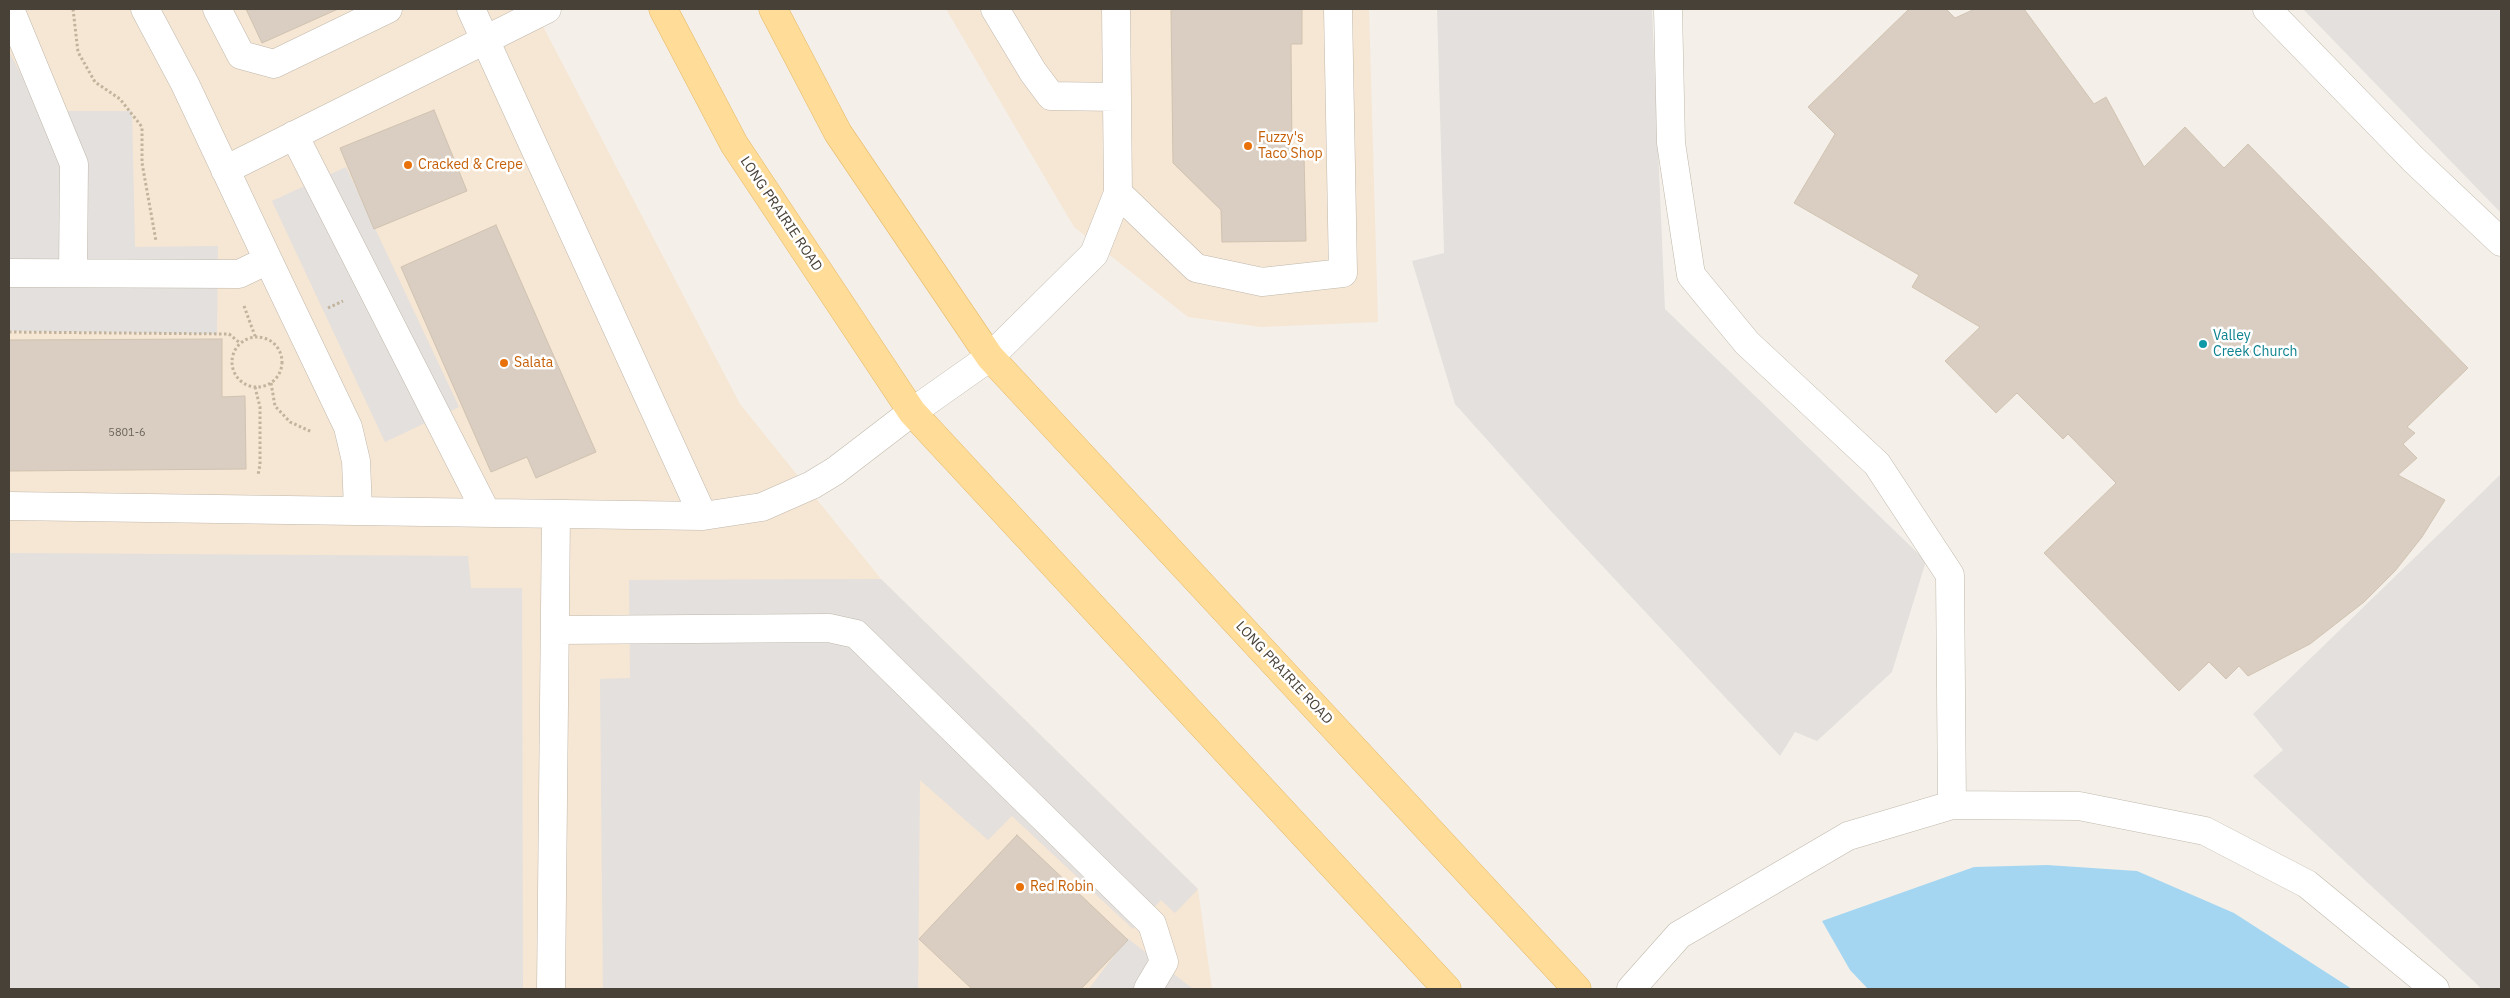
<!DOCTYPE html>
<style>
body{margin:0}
#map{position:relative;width:2510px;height:998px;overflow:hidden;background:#f4f0e9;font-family:"IBM Plex Sans",sans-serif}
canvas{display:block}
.frame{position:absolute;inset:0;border:10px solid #484137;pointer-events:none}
</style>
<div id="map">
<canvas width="2510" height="998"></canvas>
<div class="frame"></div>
</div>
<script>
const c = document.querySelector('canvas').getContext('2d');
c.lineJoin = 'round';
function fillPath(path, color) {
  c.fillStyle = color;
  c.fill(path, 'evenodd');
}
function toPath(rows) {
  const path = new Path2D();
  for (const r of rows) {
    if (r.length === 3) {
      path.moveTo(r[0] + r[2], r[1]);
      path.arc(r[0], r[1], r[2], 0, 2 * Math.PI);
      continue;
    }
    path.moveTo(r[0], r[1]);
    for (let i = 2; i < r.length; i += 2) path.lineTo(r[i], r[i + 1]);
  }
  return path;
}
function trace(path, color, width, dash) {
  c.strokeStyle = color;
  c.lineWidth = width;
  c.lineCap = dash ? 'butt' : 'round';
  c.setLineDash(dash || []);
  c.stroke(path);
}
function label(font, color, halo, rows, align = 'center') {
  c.font = font + ' "IBM Plex Sans",sans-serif';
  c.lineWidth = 5;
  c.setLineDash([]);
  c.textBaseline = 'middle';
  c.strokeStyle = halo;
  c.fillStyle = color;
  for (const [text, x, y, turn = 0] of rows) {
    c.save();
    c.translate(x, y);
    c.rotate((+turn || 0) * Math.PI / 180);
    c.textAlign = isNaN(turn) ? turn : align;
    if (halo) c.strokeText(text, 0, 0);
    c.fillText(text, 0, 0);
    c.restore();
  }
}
fillPath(toPath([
 [9,9,534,9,740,404,881,579,1198,889,1212,989,9,989],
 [946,9,1369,9,1378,322,1261,327,1188,317,1074,227]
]), '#f6e6d4');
fillPath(toPath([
 [1437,9,1652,9,1665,309,1926,561,1892,672,1817,741,1795,732,1780,756,1550,510,1455,404,1412,261,1444,253],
 [2303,9,2501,9,2501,213],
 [9,52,41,111,132,111,135,247,218,246,217,334,9,331],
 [346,167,459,407,385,442,272,201],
 [2501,474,2501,989,2482,989,2253,776,2283,750,2253,714],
 [9,553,468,556,471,588,522,588,523,989,9,989],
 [881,579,1198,889,1175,913,1161,900,1133,929,1012,816,988,840,920,780,918,989,603,989,600,679,630,678,629,580],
 [1127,938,1193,989,1089,989]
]), '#e3e0dd');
fillPath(toPath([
 [2047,865,2137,871,2234,913,2352,989,1868,989,1850,970,1822,921,1974,867]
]), '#a5d6f1');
const building = toPath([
 [246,9,338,9,262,43,246,9],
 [1171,9,1302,9,1302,44,1291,44,1292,156,1304,156,1306,241,1222,242,1221,210,1173,163,1171,9],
 [1909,9,1946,9,1955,18,1975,9,2024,9,2094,104,2106,97,2144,167,2185,127,2224,168,2248,144,2468,368,2407,427,2415,433,2403,444,2417,458,2398,475,2445,500,2422,537,2395,571,2364,602,2310,644,2248,676,2239,666,2226,679,2209,662,2179,691,2044,553,2116,483,2068,434,2063,439,2017,393,1996,413,1945,361,1980,327,1912,287,1919,275,1794,203,1835,134,1808,107,1909,9],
 [434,110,467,191,374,229,340,148,434,110],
 [496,225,596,452,536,478,527,457,491,472,401,267,496,225],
 [222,339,222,397,245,396,246,469,9,471,9,340,222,339],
 [1017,835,1128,940,1081,989,972,989,919,939,1017,835]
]);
fillPath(building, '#d9cec1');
trace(building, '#d1c3b1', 1);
const minor = toPath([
 [10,9,74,164,73,273],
 [145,9,185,84,268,260],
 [217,9,241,55,274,64,388,9],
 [471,9,703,516],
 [995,9,1033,72,1051,96,1117,97],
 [1668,9,1671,143,1691,275,1747,343,1877,464,1950,575,1952,805],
 [2267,9,2414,160,2501,242],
 [294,135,486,512],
 [225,170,547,9],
 [1118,193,1196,268,1262,282,1343,273,1338,9],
 [9,273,239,274,268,260,348,427,356,461,358,509],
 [9,506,703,516,762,507,812,485,835,471,912,412,990,357,1094,254,1118,193,1116,9],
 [557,630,829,628,856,634,1152,924,1164,962,1148,989],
 [551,989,556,515],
 [1631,989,1679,935,1848,836,1952,805,2079,806,2205,831,2307,884,2435,989]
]);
const major = toPath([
 [663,9,734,144,912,412,1447,989],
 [773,9,838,133,990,357,1577,989]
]);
trace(minor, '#c0b8ab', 29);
trace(major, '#e5b866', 29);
trace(toPath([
 [73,9,78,52,95,82,120,99,142,127,142,163,156,241],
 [244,306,255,336],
 [328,308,343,301],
 [9,332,229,334,240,343],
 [257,362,25],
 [271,383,275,406,290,422,312,432],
 [255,387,260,407,260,465,258,475]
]), '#c2b39c', 3, [2.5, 2.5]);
trace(minor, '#fff', 28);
trace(major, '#ffdc97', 28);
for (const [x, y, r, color] of [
 [1248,146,5,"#e8710a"],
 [408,165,5,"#e8710a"],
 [2203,344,5,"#0f9aa8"],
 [504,363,5,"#e8710a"],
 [1020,887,5,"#e8710a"]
]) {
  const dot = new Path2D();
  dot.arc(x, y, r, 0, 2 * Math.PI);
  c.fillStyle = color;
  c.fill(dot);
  trace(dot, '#fff', 2);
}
label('11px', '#6c645a', null, [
 ["5801-6",127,433]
]);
label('14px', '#c56008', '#fff', [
 ["Fuzzy's",1258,138],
 ["Taco Shop",1258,154],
 ["Cracked & Crepe",418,165],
 ["Salata",514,363],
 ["Red Robin",1030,887]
], 'left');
label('14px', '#484137', '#fff', [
 ["LONG PRAIRIE ROAD",781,214,56],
 ["LONG PRAIRIE ROAD",1284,673,47]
]);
label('14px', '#0d838f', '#fff', [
 ["Valley",2213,336],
 ["Creek Church",2213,352]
], 'left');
</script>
